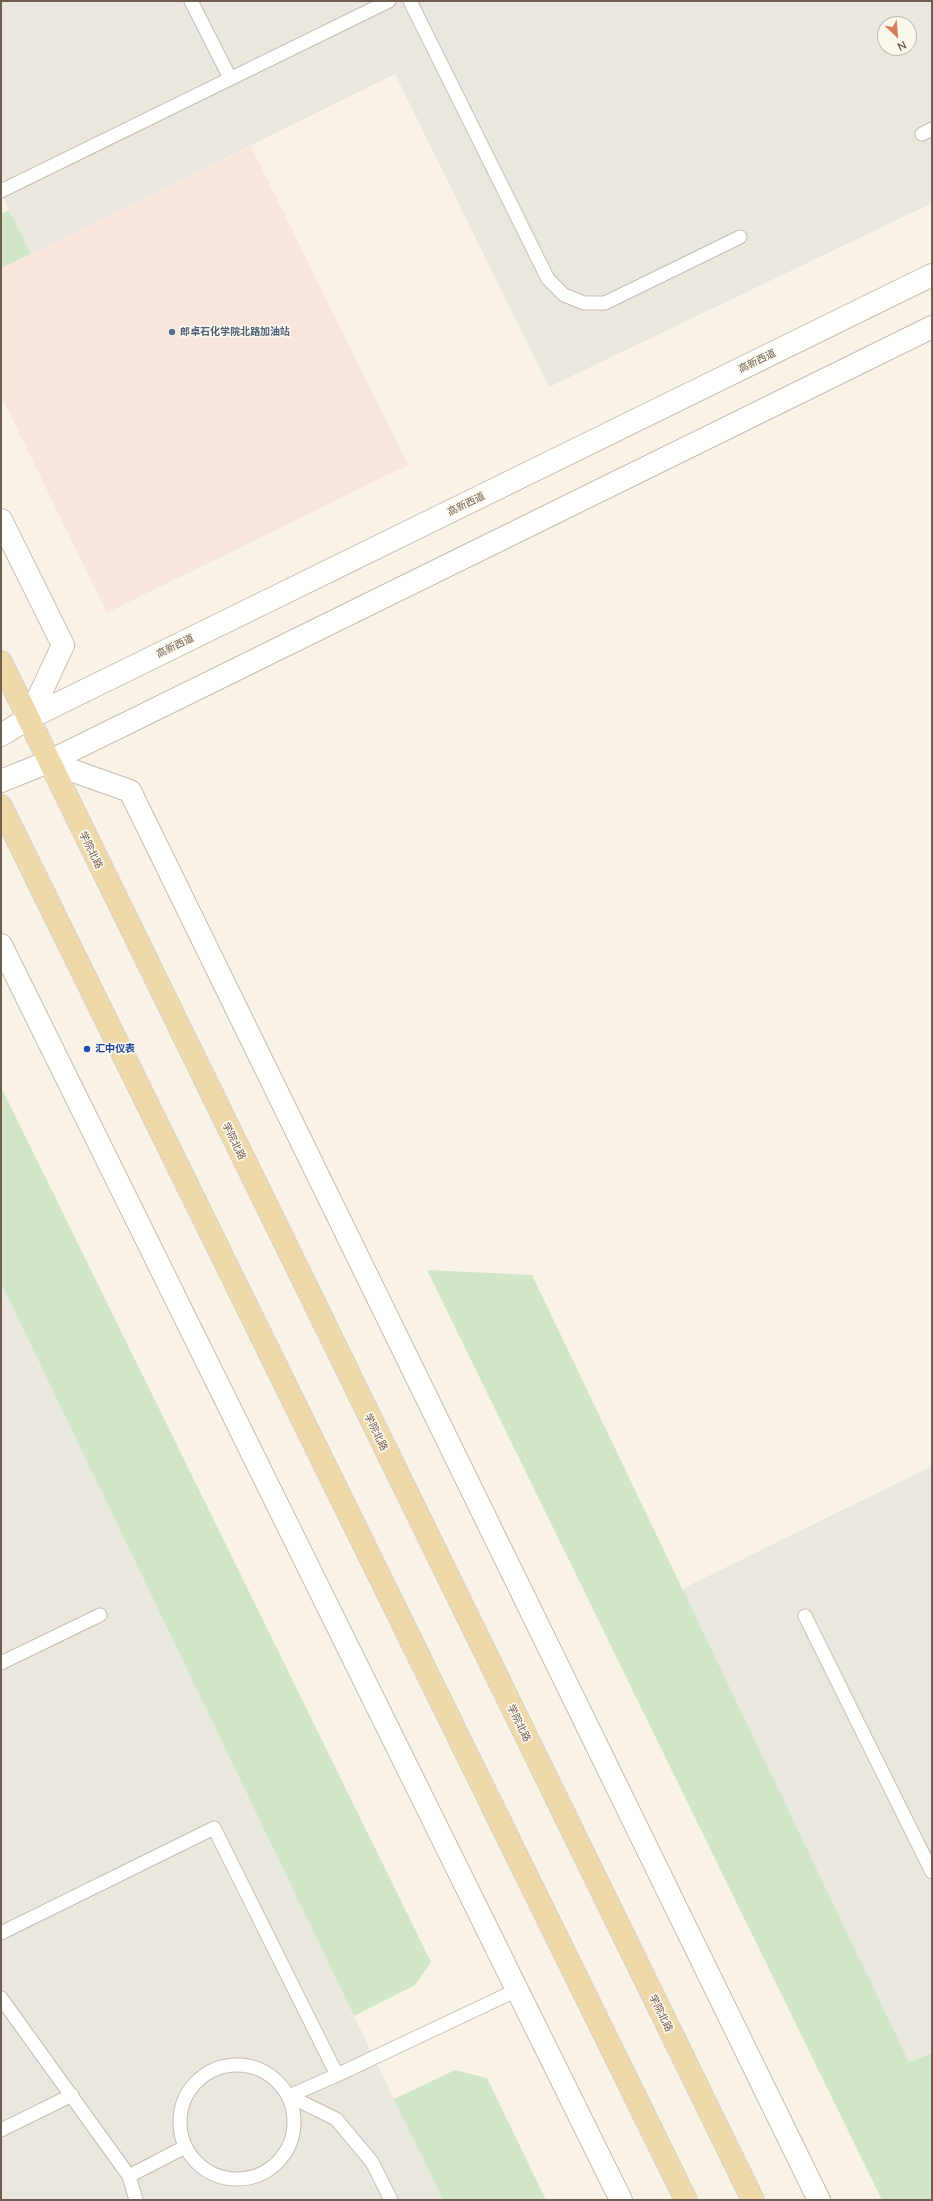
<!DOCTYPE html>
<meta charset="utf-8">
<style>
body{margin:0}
#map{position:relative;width:933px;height:2201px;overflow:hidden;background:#f9f3e7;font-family:Lato,sans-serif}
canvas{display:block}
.frame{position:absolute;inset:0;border:2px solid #6f5d4f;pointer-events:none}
.north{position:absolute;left:877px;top:16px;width:40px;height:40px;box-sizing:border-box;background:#fcf7ed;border:1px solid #c4b9ae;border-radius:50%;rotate:154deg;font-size:11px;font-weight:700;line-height:16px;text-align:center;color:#6f5d4f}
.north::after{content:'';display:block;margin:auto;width:14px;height:18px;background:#d37f5c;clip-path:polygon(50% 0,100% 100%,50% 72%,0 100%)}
</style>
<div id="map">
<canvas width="933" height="2201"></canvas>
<div class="frame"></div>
<div class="north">N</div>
</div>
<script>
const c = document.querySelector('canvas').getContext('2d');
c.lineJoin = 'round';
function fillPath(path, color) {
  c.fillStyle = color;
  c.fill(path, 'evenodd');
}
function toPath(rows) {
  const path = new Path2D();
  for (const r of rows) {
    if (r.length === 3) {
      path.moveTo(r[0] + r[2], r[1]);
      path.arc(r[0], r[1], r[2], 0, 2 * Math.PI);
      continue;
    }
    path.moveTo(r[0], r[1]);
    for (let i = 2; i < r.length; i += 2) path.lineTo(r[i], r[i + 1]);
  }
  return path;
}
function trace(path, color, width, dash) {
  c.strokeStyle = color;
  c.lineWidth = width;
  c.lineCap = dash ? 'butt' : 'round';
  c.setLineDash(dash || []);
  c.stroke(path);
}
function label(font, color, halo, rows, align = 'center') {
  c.font = font + ' Lato,"Noto Sans SC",sans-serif';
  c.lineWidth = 3.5;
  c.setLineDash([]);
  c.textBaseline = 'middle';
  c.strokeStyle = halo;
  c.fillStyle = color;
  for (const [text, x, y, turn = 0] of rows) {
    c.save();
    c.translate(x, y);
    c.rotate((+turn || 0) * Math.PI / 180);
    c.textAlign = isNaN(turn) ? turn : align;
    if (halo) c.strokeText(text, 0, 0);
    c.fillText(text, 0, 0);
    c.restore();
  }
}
fillPath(toPath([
 [251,146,408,465,107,613,1,396,1,268]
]), '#f8e6dc');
fillPath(toPath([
 [1,1,932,1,932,203,549,387,395,74,31,254,1,193],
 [885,24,909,24,909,48,885,48],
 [1,1283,394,2099,443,2200,1,2200],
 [932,1466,932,2052,909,2062,682,1589]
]), '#eae6e0');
fillPath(toPath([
 [9,210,31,254,1,268,1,214],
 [1,1087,431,1962,415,1985,354,2016,1,1283],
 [427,1270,532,1275,909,2062,932,2053,932,2200,882,2200],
 [455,2070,487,2078,546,2200,443,2200,394,2099]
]), '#d1e5c7');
const service = toPath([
 [191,1,230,78],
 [410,1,548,279,564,295,584,303,605,303,740,237],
 [922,134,932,129],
 [1,191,389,1],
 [805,1616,932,1872],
 [1,1663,100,1615],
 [1,1933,214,1828,337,2075],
 [1,1998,129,2176,136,2200],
 [237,2122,57],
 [289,2096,337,2075,517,1990],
 [289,2096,336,2119,372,2162,391,2200],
 [1,2130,72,2095],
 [129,2176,185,2147]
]);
const minor = toPath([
 [1,520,63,645,29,718],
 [48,762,130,791,819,2200],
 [1,945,621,2200]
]);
const secondary = toPath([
 [1,735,29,718,932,275],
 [1,781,48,762,932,327]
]);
const primary = toPath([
 [1,662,753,2200],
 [1,806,686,2200]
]);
trace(service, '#c9bcaf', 15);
trace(minor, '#c9bcaf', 24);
trace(secondary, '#ccbdad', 24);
trace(primary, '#d7d2ce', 24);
trace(service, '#fff', 13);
trace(minor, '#fff', 22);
trace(secondary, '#fff', 22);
trace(primary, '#efd9a8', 22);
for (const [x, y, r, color] of [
 [172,332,4,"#5c6f8a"],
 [87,1049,4,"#1a4fb4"]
]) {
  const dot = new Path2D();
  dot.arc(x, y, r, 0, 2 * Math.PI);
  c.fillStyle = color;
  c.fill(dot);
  trace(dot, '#fcf7ed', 1.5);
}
label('bold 10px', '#4e5e75', '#fcf7ed', [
 ["郎卓石化学院北路加油站",180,332]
], 'left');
label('10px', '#6f5d4f', '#fcf7ed', [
 ["高新西道",757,361,-26],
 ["高新西道",466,504,-26],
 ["高新西道",175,646,-26],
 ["学院北路",91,850,64],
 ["学院北路",234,1141,64],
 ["学院北路",376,1432,64],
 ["学院北路",519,1723,64],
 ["学院北路",661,2013,64]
]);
label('bold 10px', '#164399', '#fcf7ed', [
 ["汇中仪表",95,1049]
], 'left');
</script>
